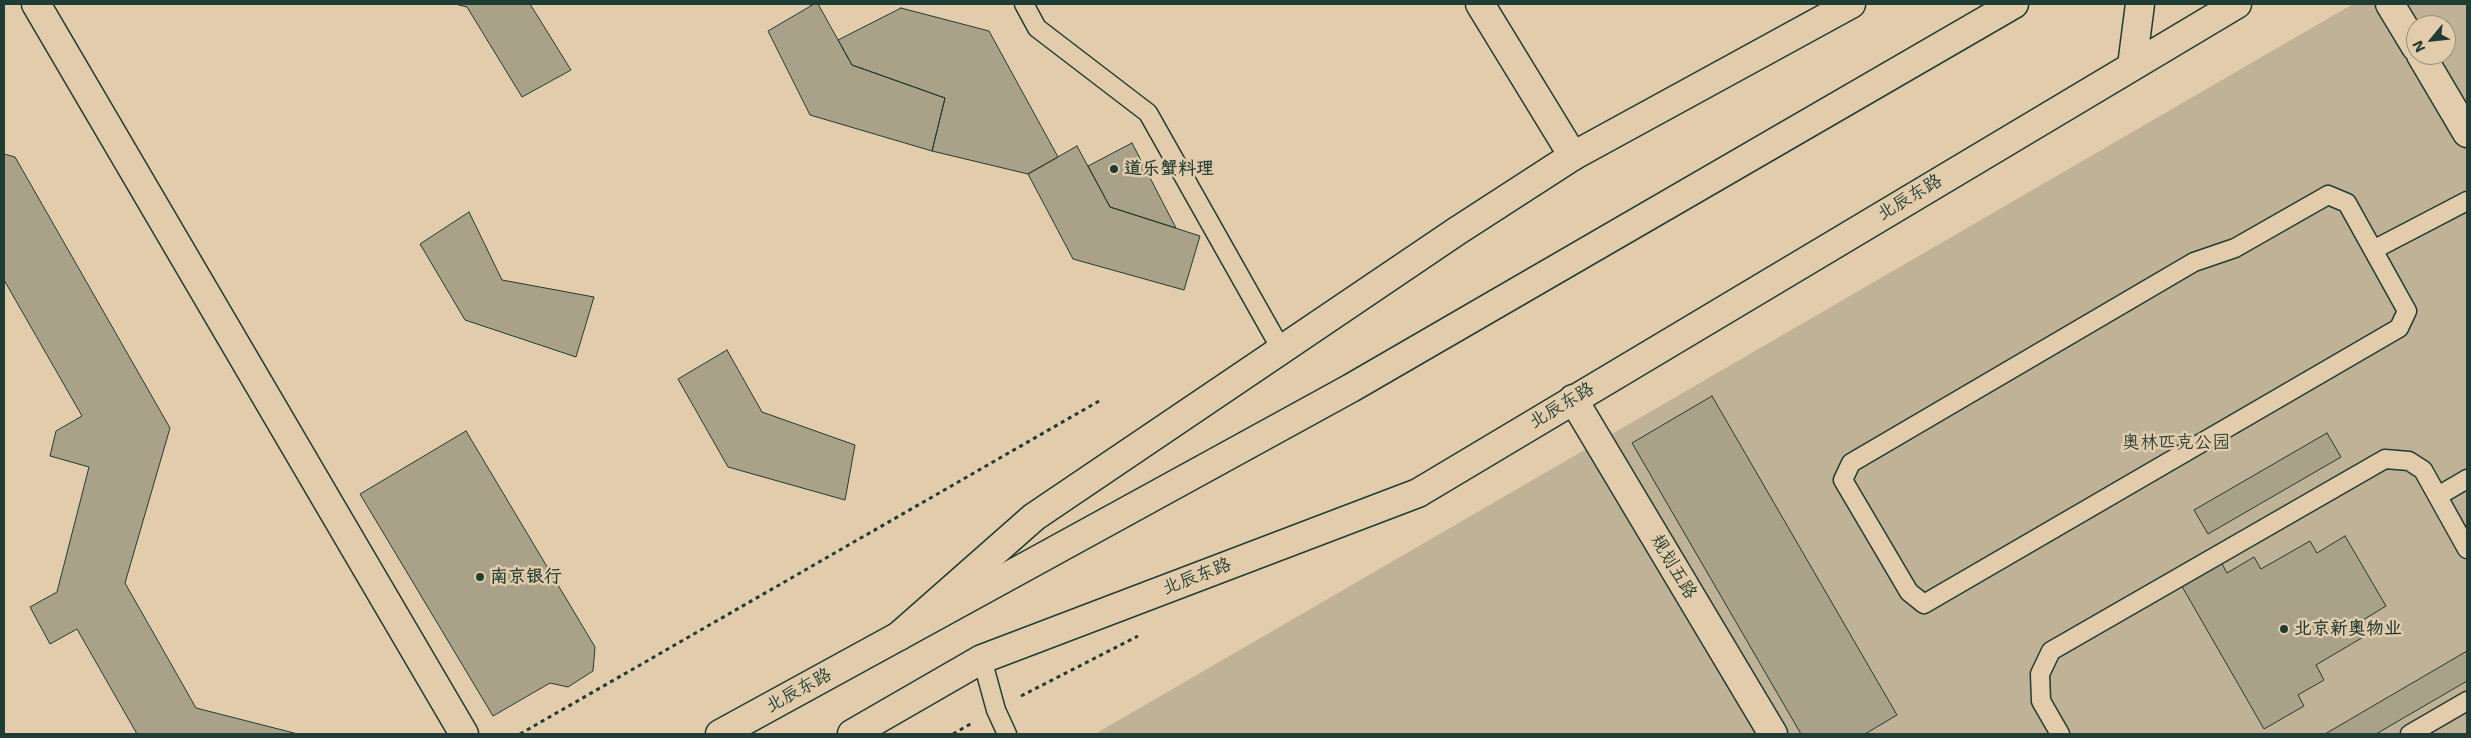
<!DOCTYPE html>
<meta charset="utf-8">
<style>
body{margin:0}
#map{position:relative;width:2471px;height:738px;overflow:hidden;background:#e2ccab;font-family:"Shantell Sans",sans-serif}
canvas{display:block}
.frame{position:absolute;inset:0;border:5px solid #1f3d34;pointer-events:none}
.north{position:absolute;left:2406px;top:15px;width:50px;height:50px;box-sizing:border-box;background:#e2ccab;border:1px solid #94937b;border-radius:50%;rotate:242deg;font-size:14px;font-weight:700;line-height:20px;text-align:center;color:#1f3d34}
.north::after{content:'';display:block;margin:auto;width:18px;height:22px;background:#1f3d34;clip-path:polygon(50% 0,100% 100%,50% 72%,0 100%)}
</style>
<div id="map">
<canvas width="2471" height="738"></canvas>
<div class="frame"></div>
<div class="north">N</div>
</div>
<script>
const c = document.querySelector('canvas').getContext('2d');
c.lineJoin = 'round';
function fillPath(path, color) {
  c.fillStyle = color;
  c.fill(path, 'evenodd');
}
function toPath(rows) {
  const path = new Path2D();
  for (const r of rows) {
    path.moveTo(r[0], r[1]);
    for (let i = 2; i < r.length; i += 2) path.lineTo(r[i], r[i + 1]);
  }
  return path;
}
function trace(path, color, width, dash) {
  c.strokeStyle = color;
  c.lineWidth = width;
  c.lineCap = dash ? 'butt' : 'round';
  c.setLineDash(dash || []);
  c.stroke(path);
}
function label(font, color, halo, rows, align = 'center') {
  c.font = font + ' "Shantell Sans","LXGW WenKai TC",sans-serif';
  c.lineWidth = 5;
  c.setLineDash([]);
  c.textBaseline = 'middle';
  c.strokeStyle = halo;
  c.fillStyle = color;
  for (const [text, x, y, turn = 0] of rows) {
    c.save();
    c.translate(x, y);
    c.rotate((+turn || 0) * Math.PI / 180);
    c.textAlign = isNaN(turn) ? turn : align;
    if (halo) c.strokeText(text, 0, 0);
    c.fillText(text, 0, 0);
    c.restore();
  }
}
fillPath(toPath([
 [2353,4,2467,4,2467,734,1095,734],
 [2416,25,2446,25,2446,55,2416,55]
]), '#bfb296');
const building = toPath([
 [455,4,530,4,571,70,522,97,467,7,455,4],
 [814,4,818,4,852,65,945,98,932,151,810,115,768,31,814,4],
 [901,8,989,31,1058,157,1028,174,932,151,945,98,852,65,838,40,901,8],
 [1132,143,1176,228,1110,207,1088,166,1132,143],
 [1077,146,1110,207,1200,236,1184,290,1073,259,1028,174,1077,146],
 [4,154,15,157,170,428,125,583,196,708,298,734,137,734,77,629,50,644,30,607,57,592,89,467,50,456,56,431,82,416,4,280,4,154],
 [469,212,502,280,594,297,576,357,465,320,420,244,469,212],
 [727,350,762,412,855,445,845,500,728,467,678,379,727,350],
 [1712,396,1897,715,1865,734,1801,734,1632,443,1712,396],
 [466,431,595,647,593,671,568,687,550,683,493,716,360,494,466,431],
 [2327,433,2341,457,2208,534,2194,510,2327,433],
 [2345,536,2386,606,2358,623,2365,636,2316,665,2324,680,2298,695,2304,706,2264,729,2180,583,2220,560,2227,573,2254,557,2261,569,2310,541,2317,553,2345,536],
 [2467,651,2467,681,2376,734,2325,734,2467,651]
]);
fillPath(building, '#a9a188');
trace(building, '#1f3d34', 1);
const lane = toPath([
 [1024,4,1037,28,1148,113,1281,349],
 [2328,195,2347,203,2407,311,2399,328,1924,604,1909,592,1843,480,1851,463,2194,262,2235,248,2328,195],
 [2373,250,2467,201],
 [2438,496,2467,479],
 [982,659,996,710,1007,734],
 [2060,734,2041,701,2040,674,2051,651,2385,459,2409,461,2423,470,2467,549],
 [2410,734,2467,701]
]);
const street = toPath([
 [36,4,464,734],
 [1480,4,1573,156],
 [1573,399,1773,734]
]);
const secondary = toPath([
 [2390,4,2416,47],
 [2421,55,2467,133],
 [2132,66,2140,4],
 [720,734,899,636,1034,517,1457,231,1573,156,1851,4],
 [852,734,982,659,1418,493,2237,4]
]);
const highway = toPath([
 [899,636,1351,388,2014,4]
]);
trace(lane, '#1f3d34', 21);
trace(street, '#1f3d34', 31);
trace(secondary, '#1f3d34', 31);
trace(highway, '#1f3d34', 31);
trace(toPath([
 [1021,696,1138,636],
 [520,734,1099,401],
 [953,734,972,723]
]), '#1f3d34', 3, [4, 4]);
trace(lane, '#e2ccab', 18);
trace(street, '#e2ccab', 28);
trace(secondary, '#e2ccab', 28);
trace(highway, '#e2ccab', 28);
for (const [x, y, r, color] of [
 [1114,169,5,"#1f3d34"],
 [480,577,5,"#1f3d34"],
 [2284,629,5,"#1f3d34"]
]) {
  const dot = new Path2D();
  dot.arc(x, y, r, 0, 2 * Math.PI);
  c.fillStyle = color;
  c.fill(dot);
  trace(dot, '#e2ccab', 2);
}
label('bold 18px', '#1f3d34', '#e2ccab', [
 ["道乐蟹料理",1124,169],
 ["南京银行",490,577],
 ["北京新奥物业",2294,629]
], 'left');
label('18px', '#1f3d34', '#e2ccab', [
 ["北辰东路",1910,198,-31],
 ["北辰东路",1562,406,-31],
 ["规划五路",1673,567,59],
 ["北辰东路",1197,577,-21],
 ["北辰东路",799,691,-29]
]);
label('18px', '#274339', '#e2ccab', [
 ["奥林匹克公园",2176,443]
]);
</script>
